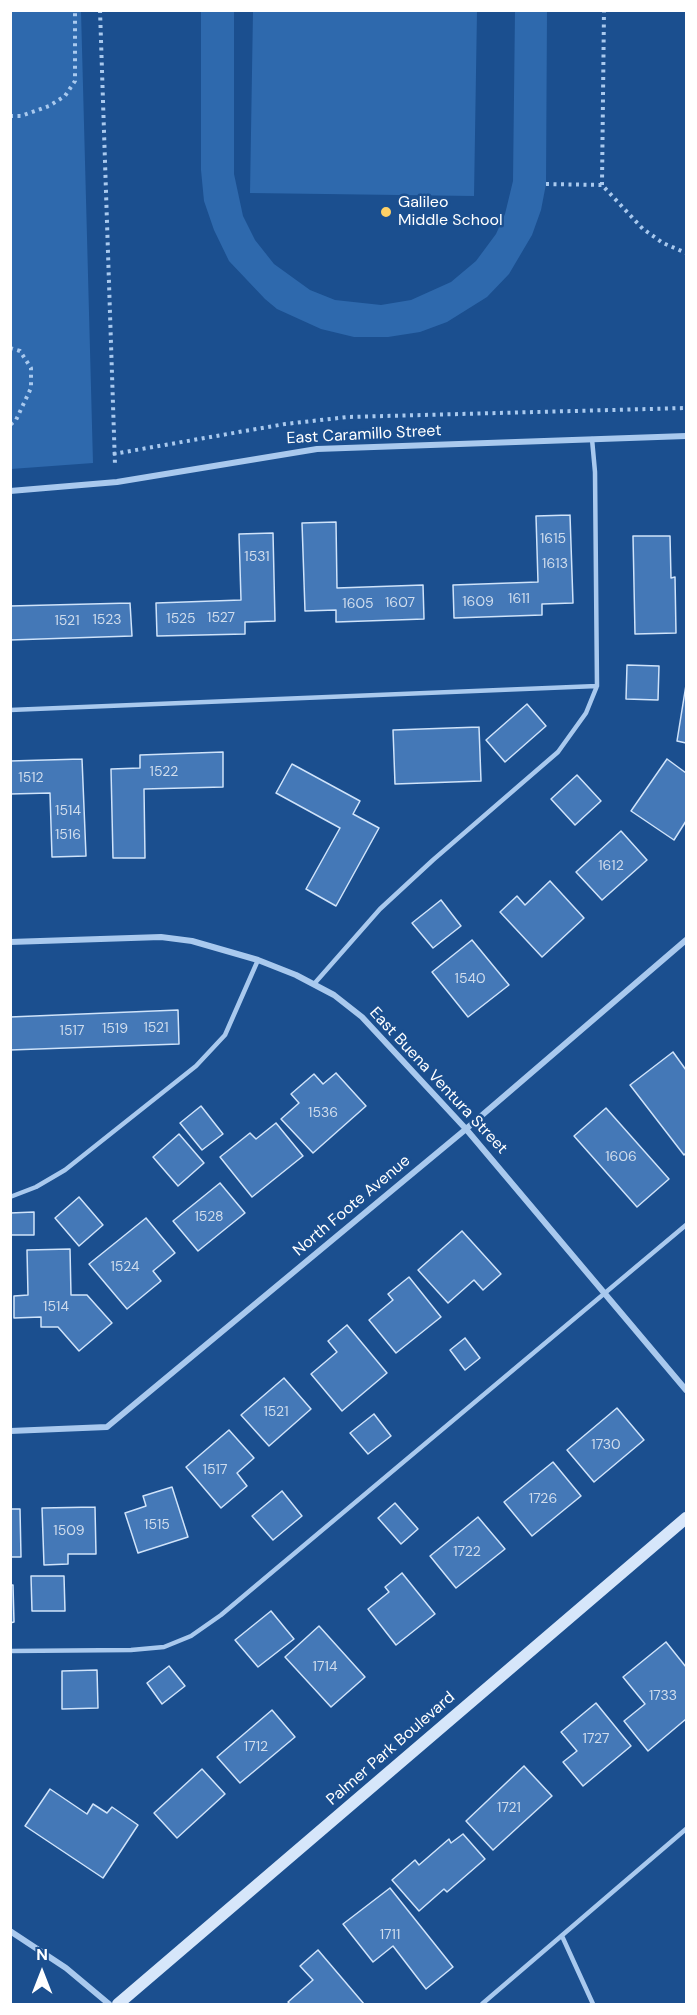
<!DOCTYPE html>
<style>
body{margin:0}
#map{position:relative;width:697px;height:2015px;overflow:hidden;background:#1b4f8f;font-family:"DM Sans",sans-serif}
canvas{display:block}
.frame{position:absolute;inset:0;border:12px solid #fff;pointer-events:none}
.north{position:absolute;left:12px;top:1943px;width:60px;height:60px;-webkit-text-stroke:4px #1b4f8f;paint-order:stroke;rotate:0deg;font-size:16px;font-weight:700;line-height:24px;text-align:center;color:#fff}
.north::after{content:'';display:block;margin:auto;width:21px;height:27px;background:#fff;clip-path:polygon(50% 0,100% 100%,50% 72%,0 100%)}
</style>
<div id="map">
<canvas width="697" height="2015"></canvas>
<div class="frame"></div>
<div class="north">N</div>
</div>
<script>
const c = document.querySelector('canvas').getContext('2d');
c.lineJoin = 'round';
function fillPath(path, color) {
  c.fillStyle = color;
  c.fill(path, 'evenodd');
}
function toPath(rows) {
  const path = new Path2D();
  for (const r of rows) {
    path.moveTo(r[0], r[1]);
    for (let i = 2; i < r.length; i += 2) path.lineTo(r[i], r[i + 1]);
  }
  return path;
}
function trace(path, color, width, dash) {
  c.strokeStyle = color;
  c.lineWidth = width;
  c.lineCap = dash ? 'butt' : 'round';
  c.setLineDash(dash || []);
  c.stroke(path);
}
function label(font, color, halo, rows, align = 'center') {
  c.font = font + ' "DM Sans",sans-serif';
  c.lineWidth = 5;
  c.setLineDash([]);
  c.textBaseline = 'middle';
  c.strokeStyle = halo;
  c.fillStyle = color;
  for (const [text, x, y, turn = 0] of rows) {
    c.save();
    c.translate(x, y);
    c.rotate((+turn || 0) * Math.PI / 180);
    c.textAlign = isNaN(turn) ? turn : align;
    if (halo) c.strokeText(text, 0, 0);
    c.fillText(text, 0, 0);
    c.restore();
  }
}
fillPath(toPath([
 [10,11,81,11,93,463,11,469],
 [201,11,234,11,234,174,243,216,255,240,274,264,310,290,335,300,381,305,411,300,451,282,476,261,496,234,505,214,513,181,515,11,547,11,546,184,541,210,532,235,509,274,487,297,447,322,420,332,388,337,354,337,321,329,277,309,265,299,229,261,214,230,204,201,201,170],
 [253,11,477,11,474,196,250,193]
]), '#2e69ad');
const building = toPath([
 [570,515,573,603,542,604,542,615,454,618,453,585,538,582,536,516,570,515],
 [336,522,337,588,423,585,424,619,336,622,336,610,305,611,302,523,336,522],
 [273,533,275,621,245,622,245,634,157,636,156,603,241,600,239,534,273,533],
 [633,536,670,536,671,578,675,577,676,633,635,634,633,536],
 [130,603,132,636,10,640,10,606,130,603],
 [627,665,659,666,658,700,626,699,627,665],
 [686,685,686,743,677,741,686,685],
 [527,704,546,726,505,762,486,740,527,704],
 [479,727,481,781,395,784,393,730,479,727],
 [223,752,223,787,144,789,145,858,113,858,111,769,140,768,140,755,223,752],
 [82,759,86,856,52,857,50,793,10,794,10,761,82,759],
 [667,759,686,773,686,821,674,840,631,811,667,759],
 [292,764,360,801,353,814,379,828,336,906,306,889,340,828,276,793,292,764],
 [577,775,601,801,575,825,551,799,577,775],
 [621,831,647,860,602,900,576,872,621,831],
 [550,881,584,918,542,957,500,912,517,896,525,905,550,881],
 [441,900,461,926,433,948,412,923,441,900],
 [472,940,509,985,468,1017,432,972,472,940],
 [178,1010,179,1044,10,1050,10,1017,178,1010],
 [673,1052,686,1070,686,1153,684,1155,630,1085,673,1052],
 [336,1073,366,1106,313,1153,281,1119,299,1103,291,1094,314,1074,323,1084,336,1073],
 [201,1106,223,1134,202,1150,180,1123,201,1106],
 [606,1108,669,1179,637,1207,574,1136,606,1108],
 [276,1123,303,1156,252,1197,220,1157,250,1133,256,1139,276,1123],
 [179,1134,204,1163,178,1186,153,1157,179,1134],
 [220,1183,245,1213,198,1251,173,1221,220,1183],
 [79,1197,103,1225,79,1246,55,1218,79,1197],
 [34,1212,34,1235,10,1235,10,1213,34,1212],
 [146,1218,175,1253,153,1271,161,1281,127,1309,89,1264,146,1218],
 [462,1231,501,1274,483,1290,474,1280,448,1303,418,1270,462,1231],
 [70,1249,71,1295,87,1295,112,1323,79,1351,58,1327,41,1327,41,1317,14,1318,14,1296,28,1295,27,1250,70,1249],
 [409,1277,441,1317,396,1353,369,1320,393,1300,388,1294,409,1277],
 [347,1325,387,1373,342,1411,311,1374,337,1352,328,1341,347,1325],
 [465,1338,480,1358,465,1370,450,1350,465,1338],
 [284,1378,311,1409,269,1446,241,1415,284,1378],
 [617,1408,644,1440,594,1482,567,1450,617,1408],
 [374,1414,391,1436,368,1454,350,1433,374,1414],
 [229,1430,254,1458,237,1473,247,1486,221,1508,186,1467,229,1430],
 [553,1462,581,1496,532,1536,504,1502,553,1462],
 [172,1487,188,1537,138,1553,125,1513,146,1506,143,1496,172,1487],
 [282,1491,302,1516,273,1540,252,1516,282,1491],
 [395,1503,418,1529,401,1544,378,1518,395,1503],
 [95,1507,96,1554,68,1554,68,1564,44,1565,42,1508,95,1507],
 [10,1509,20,1509,21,1557,10,1557,10,1509],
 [478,1517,505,1549,456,1588,430,1556,478,1517],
 [402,1573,435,1614,396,1645,368,1609,389,1592,385,1587,402,1573],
 [31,1576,64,1576,65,1611,32,1611,31,1576],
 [10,1585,13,1585,14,1622,10,1623,10,1585],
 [271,1611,294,1639,258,1667,235,1640,271,1611],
 [319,1626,365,1677,331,1707,285,1657,319,1626],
 [666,1642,686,1667,686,1719,648,1751,624,1721,645,1704,623,1677,666,1642],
 [169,1666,185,1686,162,1704,147,1683,169,1666],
 [97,1670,98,1708,62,1709,62,1671,97,1670],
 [596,1703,631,1746,583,1786,563,1762,577,1751,561,1732,596,1703],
 [272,1710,295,1737,240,1783,217,1757,272,1710],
 [524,1766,552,1796,493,1850,466,1821,524,1766],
 [202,1769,225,1794,177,1838,154,1813,202,1769],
 [50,1789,87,1814,93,1804,107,1813,112,1807,138,1825,103,1878,25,1826,50,1789],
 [463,1834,485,1859,447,1892,444,1889,419,1911,392,1880,415,1860,419,1865,449,1839,451,1843,463,1834],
 [390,1888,453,1967,426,1989,393,1946,373,1962,343,1924,390,1888],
 [318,1950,364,2004,290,2004,288,2002,313,1980,300,1966,318,1950]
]);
fillPath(building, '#4478b7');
trace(building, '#cfe3fa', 1.5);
trace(toPath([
 [100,10,115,465],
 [10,116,21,116,49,106,65,96,75,81,75,10],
 [546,184,602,185,643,229,663,243,686,253],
 [602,185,604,10],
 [10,348,20,351,31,368,31,388,16,420,10,425],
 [113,454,285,424,348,417,686,408]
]), '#a9c9ee', 4, [3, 4.5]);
trace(toPath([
 [10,710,597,686],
 [314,984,380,909,433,860,558,752,586,713,597,686,595,472,592,439],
 [10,1197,36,1187,65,1170,196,1066,225,1035,258,960],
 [10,1651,131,1650,164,1647,191,1636,221,1615,686,1225],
 [562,1936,593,2004],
 [482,2004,686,1829]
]), '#a9c9ee', 4.5);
trace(toPath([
 [10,491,117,482,317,449,686,436],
 [10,942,161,937,192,941,258,960,296,975,334,995,362,1017,466,1129,686,1390],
 [10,1431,107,1427,466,1129,686,940],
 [10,1931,66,1968,109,2004]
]), '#a9c9ee', 6);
trace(toPath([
 [118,2004,686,1518]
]), '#d6e6fa', 12);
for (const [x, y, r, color] of [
 [386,212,6,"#ffd166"]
]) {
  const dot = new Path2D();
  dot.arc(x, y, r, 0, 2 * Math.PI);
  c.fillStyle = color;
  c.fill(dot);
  trace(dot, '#1b4f8f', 2);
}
label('14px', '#d0dded', null, [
 ["1615",553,539],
 ["1531",257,557],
 ["1613",555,564],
 ["1611",519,599],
 ["1609",478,602],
 ["1607",400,603],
 ["1605",358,604],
 ["1527",221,618],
 ["1525",181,619],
 ["1523",107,620],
 ["1521",67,621],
 ["1522",164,772],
 ["1512",31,778],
 ["1514",68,811],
 ["1516",68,835],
 ["1612",611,866],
 ["1540",470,979],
 ["1521",156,1028],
 ["1519",115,1029],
 ["1517",72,1031],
 ["1536",323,1113],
 ["1606",621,1157],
 ["1528",209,1217],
 ["1524",125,1267],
 ["1514",56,1307],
 ["1521",276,1412],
 ["1730",606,1445],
 ["1517",215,1470],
 ["1726",543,1499],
 ["1515",157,1525],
 ["1509",69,1531],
 ["1722",467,1552],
 ["1714",325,1667],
 ["1733",663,1696],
 ["1727",596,1739],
 ["1712",256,1747],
 ["1721",509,1808],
 ["1711",390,1935]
]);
label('16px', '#fff', '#1b4f8f', [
 ["Galileo",398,203],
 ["Middle School",398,221]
], 'left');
label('16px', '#fff', '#1b4f8f', [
 ["East Caramillo Street",364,435,-3],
 ["East Buena Ventura Street",438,1081,47],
 ["North Foote Avenue",352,1206,-40],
 ["Palmer Park Boulevard",391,1749,-41]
]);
</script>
